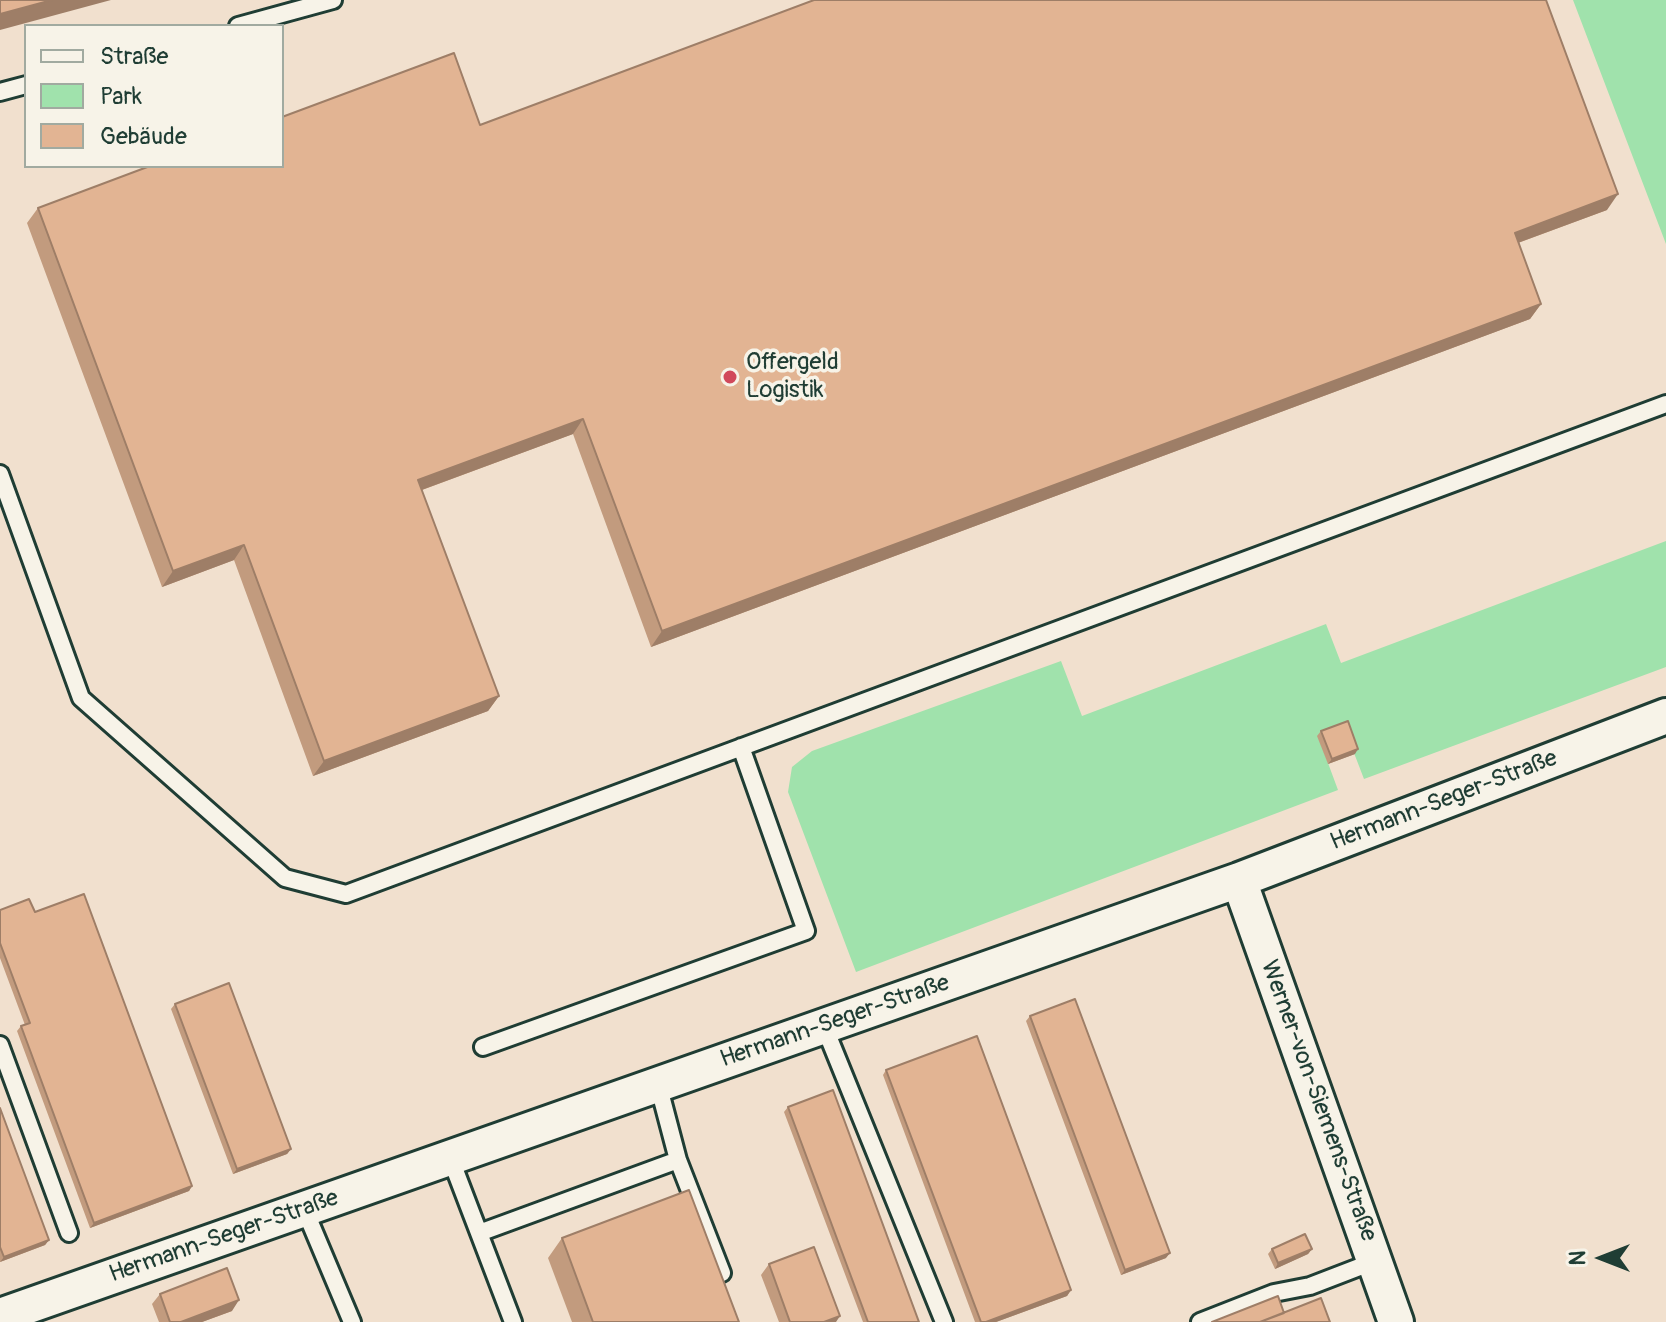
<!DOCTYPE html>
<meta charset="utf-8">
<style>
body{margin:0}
#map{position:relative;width:1666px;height:1322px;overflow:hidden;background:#f1e0ce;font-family:Pangolin,sans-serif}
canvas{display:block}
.legend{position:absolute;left:24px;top:24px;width:260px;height:144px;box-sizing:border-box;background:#f7f3e8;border:2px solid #a1aaa0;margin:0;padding:10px 14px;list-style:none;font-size:24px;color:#1f3d34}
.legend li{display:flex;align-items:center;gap:16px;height:40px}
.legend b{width:40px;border:2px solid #a1aaa0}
.north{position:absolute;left:1562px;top:1218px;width:80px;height:80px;-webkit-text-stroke:6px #f7f3e8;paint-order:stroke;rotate:270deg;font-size:22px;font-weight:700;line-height:32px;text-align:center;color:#1f3d34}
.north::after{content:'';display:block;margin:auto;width:28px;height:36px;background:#1f3d34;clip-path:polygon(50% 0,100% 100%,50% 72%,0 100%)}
</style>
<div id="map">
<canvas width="1666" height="1322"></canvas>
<ul class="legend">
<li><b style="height:10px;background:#f7f3e8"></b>Straße</li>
<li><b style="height:22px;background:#a0e2ac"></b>Park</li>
<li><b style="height:22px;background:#e2b493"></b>Gebäude</li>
</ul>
<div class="north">N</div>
</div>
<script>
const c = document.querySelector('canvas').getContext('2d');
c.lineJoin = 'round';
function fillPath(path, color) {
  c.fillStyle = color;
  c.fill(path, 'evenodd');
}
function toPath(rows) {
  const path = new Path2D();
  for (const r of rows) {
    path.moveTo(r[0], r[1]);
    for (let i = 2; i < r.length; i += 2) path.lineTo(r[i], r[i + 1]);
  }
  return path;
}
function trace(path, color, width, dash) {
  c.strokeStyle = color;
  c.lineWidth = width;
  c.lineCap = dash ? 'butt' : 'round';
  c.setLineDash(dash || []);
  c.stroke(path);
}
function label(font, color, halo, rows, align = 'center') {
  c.font = font + ' Pangolin,sans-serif';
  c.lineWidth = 7;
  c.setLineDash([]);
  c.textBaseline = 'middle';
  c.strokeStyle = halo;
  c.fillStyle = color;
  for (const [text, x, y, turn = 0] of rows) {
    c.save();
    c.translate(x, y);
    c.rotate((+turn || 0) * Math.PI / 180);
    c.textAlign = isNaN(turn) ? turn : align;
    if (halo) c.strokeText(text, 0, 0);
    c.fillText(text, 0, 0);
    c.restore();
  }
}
fillPath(toPath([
 [1573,0,1666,0,1666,244],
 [1666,541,1666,667,1364,779,1344,727,1318,736,1338,790,856,972,788,792,792,767,812,751,1061,661,1082,716,1326,624,1341,663]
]), '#a0e2ac');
const lane = toPath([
 [238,26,333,0],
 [0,92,26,85],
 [0,474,81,698,285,878,346,894,1666,404],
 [824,1026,944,1322],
 [0,1045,69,1233],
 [483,1047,806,931,741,747],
 [658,1084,678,1160],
 [450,1157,513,1322],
 [304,1208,352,1322],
 [479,1233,678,1160,722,1273],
 [1200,1322,1274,1293,1310,1286,1375,1261]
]);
const street = toPath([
 [1239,880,1396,1322],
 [0,1316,1239,880,1666,716]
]);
trace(lane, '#1f3d34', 22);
trace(street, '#1f3d34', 40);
trace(lane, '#f7f3e8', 16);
trace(street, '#f7f3e8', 34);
fillPath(toPath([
 [480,125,1607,210,1518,243,1541,304,1530,319,651,647,573,434,422,490,499,696,488,711,313,776,234,560,162,587,27,223,38,208],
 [1321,731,1355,754,1328,764,1317,736],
 [0,910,35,912,192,1186,189,1191,90,1228,17,1031,21,1026,25,1025,0,958],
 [175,1004,291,1149,287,1154,233,1174,171,1009],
 [1030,1016,1166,1258,1121,1275,1026,1021],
 [886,1070,1071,1290,1067,1296,996,1322,975,1322,883,1075],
 [788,1107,919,1322,863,1322,784,1112],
 [0,1108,49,1240,45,1245,0,1262],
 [562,1238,739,1322,572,1322,548,1258],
 [1272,1249,1312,1249,1308,1254,1275,1269,1268,1254],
 [769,1264,836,1322,779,1322,761,1275],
 [160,1294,232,1311,202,1322,159,1322,152,1304]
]), '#c29b7e');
fillPath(toPath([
 [52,0,111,0,0,30,0,14],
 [1618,194,1607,210,1504,248,1515,233],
 [1541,304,1530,319,651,647,662,631],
 [583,419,573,434,408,495,418,480],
 [244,545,234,560,162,587,173,571],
 [499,696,488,711,313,776,324,761],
 [1358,749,1355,754,1328,764,1332,759],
 [291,1149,287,1154,233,1174,237,1169],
 [192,1186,189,1191,90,1228,94,1223],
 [49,1240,45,1245,0,1262,4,1257],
 [1312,1249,1308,1254,1275,1269,1278,1263],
 [1170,1253,1166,1258,1121,1275,1125,1270],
 [1071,1290,1067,1296,996,1322,986,1322],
 [239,1300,232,1311,202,1322,181,1322],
 [840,1316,836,1322,824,1322]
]), '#9e7e67');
const building = toPath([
 [0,0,52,0,0,14,0,0],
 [814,0,1546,0,1618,194,1515,233,1541,304,662,631,583,419,418,480,499,696,324,761,244,545,173,571,38,208,150,166,282,166,282,117,454,53,480,125,814,0],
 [1348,721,1358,749,1332,759,1321,731,1348,721],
 [84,894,192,1186,94,1223,21,1026,30,1023,0,943,0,910,29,899,35,912,84,894],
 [229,983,291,1149,237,1169,175,1004,229,983],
 [1075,999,1170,1253,1125,1270,1030,1016,1075,999],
 [977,1036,1071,1290,986,1322,981,1322,886,1070,977,1036],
 [833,1090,919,1322,868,1322,788,1107,833,1090],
 [0,1108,49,1240,4,1257,0,1247,0,1108],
 [689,1190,739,1322,593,1322,562,1238,689,1190],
 [1305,1234,1312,1249,1278,1263,1272,1249,1305,1234],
 [814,1247,840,1316,824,1322,790,1322,769,1264,814,1247],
 [227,1268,239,1300,181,1322,170,1322,160,1294,227,1268],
 [1278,1296,1284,1313,1260,1322,1212,1322,1278,1296],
 [1321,1298,1330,1322,1260,1322,1321,1298]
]);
fillPath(building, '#e2b493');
trace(building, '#9e7e67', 2);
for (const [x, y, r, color] of [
 [730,377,8,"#d1495b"]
]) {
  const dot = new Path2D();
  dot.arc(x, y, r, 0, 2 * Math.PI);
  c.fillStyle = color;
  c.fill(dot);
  trace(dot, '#f7f3e8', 3);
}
label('24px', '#1f3d34', '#f7f3e8', [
 ["Offergeld",746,363],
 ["Logistik",746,391]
], 'left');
label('24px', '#1f3d34', '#f7f3e8', [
 ["Hermann-Seger-Straße",1444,801,-21],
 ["Hermann-Seger-Straße",835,1022,-19],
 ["Werner-von-Siemens-Straße",1318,1101,70],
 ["Hermann-Seger-Straße",224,1237,-19]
]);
</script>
